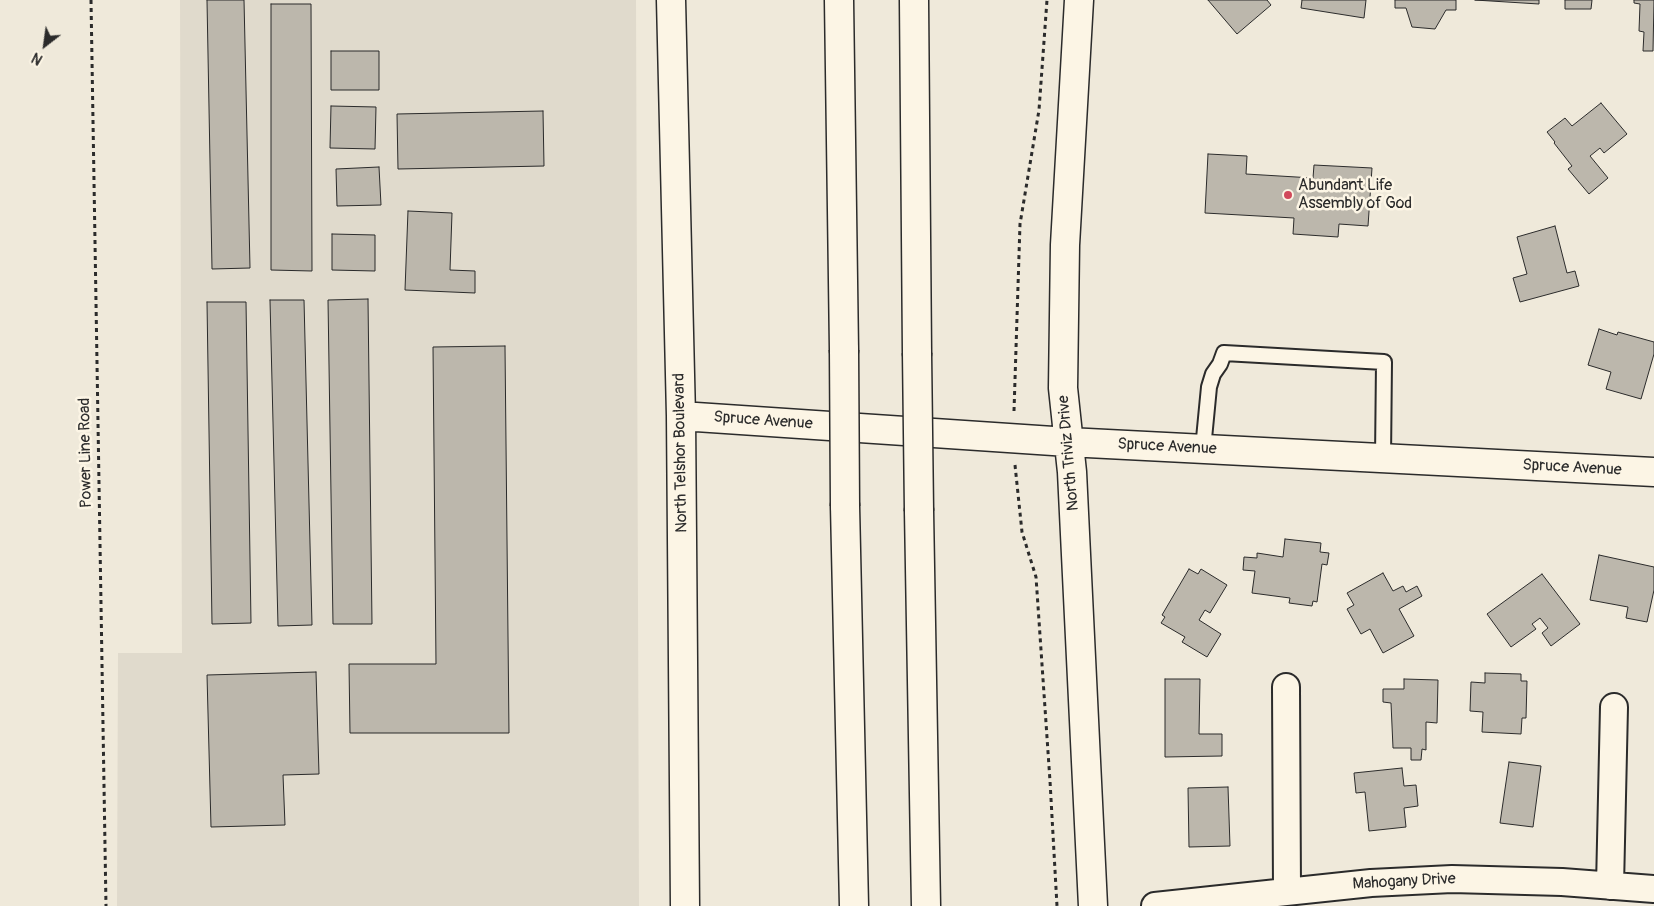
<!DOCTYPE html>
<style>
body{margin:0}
#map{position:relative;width:1654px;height:906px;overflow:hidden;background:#efe9da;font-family:Pangolin,sans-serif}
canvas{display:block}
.north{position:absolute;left:20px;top:20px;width:50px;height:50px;-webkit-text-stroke:4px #fcf5e5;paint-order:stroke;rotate:210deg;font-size:14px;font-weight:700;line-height:20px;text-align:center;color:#2b2b2b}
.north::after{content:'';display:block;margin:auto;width:18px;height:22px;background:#2b2b2b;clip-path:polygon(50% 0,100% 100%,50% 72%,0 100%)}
</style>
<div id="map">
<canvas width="1654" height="906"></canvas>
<div class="north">N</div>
</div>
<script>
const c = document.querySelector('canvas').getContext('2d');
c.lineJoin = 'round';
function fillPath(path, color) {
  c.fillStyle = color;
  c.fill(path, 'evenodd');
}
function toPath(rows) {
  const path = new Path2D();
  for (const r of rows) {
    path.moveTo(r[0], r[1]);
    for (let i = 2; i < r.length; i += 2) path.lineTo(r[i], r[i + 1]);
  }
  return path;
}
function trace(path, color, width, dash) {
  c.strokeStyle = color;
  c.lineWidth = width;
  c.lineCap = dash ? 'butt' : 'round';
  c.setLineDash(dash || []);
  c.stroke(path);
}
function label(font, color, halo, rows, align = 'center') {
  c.font = font + ' Pangolin,sans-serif';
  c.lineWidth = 5;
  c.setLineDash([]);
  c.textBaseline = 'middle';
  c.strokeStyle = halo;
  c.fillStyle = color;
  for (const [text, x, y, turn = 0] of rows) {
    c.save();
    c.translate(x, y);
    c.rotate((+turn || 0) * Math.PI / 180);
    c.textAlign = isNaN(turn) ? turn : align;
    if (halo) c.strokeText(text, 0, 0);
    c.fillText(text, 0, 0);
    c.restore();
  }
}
fillPath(toPath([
 [180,0,636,0,639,906,117,906,118,653,182,653]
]), '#e0dacc');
const building = toPath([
 [207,0,244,0,250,268,212,269,207,0],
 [1208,0,1267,0,1271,5,1237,34,1208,0],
 [1302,0,1366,0,1364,18,1301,8,1302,0],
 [1395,0,1456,0,1456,10,1446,10,1435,29,1412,27,1406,8,1395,8,1395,0],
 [1475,0,1539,0,1539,4,1475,0],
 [1565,0,1592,0,1591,9,1565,9,1565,0],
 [1634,0,1654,0,1653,51,1643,51,1644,32,1639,31,1640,4,1634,3,1634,0],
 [271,4,311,4,312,271,271,270,271,4],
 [331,51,379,51,379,90,331,90,331,51],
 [1601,103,1627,134,1604,153,1600,148,1590,156,1608,178,1589,194,1568,169,1572,166,1554,143,1555,142,1547,132,1565,118,1572,126,1601,103],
 [331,106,376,107,375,149,330,148,331,106],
 [543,111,544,166,398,169,397,114,543,111],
 [1208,154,1247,156,1246,174,1313,178,1314,165,1372,168,1368,226,1339,224,1338,237,1293,234,1294,218,1205,213,1208,154],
 [379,167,381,205,337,206,336,169,379,167],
 [408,211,452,213,450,270,475,271,475,293,405,290,408,211],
 [1555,226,1567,273,1575,271,1579,286,1520,302,1513,278,1527,274,1517,237,1555,226],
 [332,234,375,235,375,271,332,270,332,234],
 [368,299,372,624,333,624,328,300,368,299],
 [270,300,304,300,312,625,278,626,270,300],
 [207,302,246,302,251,623,212,624,207,302],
 [1599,329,1617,335,1618,332,1654,342,1654,354,1641,399,1606,389,1611,372,1588,365,1599,329],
 [505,346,509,733,350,733,349,664,436,664,433,347,505,346],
 [1285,539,1321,543,1320,552,1329,553,1327,565,1322,564,1317,602,1313,601,1312,606,1289,603,1290,598,1252,593,1255,571,1243,570,1244,557,1257,558,1257,553,1283,557,1285,539],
 [1599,555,1654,567,1654,590,1647,622,1626,618,1628,607,1590,600,1599,555],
 [1189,569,1198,574,1201,569,1227,585,1210,613,1205,610,1199,620,1221,634,1207,657,1182,642,1185,637,1161,623,1165,617,1162,615,1189,569],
 [1383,573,1393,591,1403,586,1406,592,1417,586,1422,596,1399,609,1414,636,1383,653,1370,629,1361,634,1347,609,1354,605,1347,593,1383,573],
 [1542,574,1580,624,1551,646,1542,633,1548,628,1540,618,1532,624,1536,629,1511,647,1487,614,1542,574],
 [316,672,319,774,283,775,285,825,211,827,207,675,316,672],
 [1485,673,1521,674,1521,681,1527,681,1526,718,1522,718,1521,734,1482,732,1483,712,1470,711,1471,682,1485,683,1485,673],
 [1165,679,1200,679,1199,734,1222,734,1222,756,1165,757,1165,679],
 [1404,679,1438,680,1437,723,1426,722,1426,750,1422,749,1421,760,1411,760,1411,748,1393,748,1391,703,1383,702,1383,689,1404,689,1404,679],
 [1509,762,1541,766,1533,827,1500,823,1509,762],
 [1402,768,1404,786,1416,785,1418,806,1404,808,1406,827,1369,831,1365,792,1356,793,1354,773,1402,768],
 [1228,787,1230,846,1189,847,1188,788,1228,787]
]);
fillPath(building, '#bcb7ac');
trace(building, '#2b2b2b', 1);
const lane = toPath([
 [1203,449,1209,387,1213,374,1220,364,1224,353,1384,362,1383,458]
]);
const street = toPath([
 [1286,687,1287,891],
 [1610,886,1614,707],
 [1155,906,1371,883,1452,879,1562,882,1654,889]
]);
const secondary = toPath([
 [671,0,681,416,685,906],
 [1079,0,1065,245,1063,388,1072,472,1093,906],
 [681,416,1068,442,1654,472]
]);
const highway = toPath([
 [839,0,844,350],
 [914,0,917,353],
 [845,506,854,906],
 [919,511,926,906]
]);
trace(lane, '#2b2b2b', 18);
trace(street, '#2b2b2b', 30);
trace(secondary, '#2b2b2b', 31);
trace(highway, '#2b2b2b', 31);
trace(toPath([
 [91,0,106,906],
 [1014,411,1020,224,1039,110,1047,0],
 [1015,465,1022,532,1036,577,1050,781,1057,906]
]), '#2b2b2b', 3, [4, 4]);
trace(lane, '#fcf5e5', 14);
trace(street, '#fcf5e5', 26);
trace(secondary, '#fcf5e5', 28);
trace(highway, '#fcf5e5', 28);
const highwayBridge = toPath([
 [844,350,845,506],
 [917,353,919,511]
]);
trace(highwayBridge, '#2b2b2b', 31, []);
trace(highwayBridge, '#fcf5e5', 28);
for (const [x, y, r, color] of [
 [1288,195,5,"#d1495b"]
]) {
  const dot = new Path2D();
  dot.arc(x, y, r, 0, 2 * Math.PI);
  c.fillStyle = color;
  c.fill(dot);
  trace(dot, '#fcf5e5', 2);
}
label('16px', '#2b2b2b', '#fcf5e5', [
 ["Abundant Life",1298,186],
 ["Assembly of God",1298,204]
], 'left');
label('16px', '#2b2b2b', '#fcf5e5', [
 ["Spruce Avenue",763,421,4],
 ["Spruce Avenue",1167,447,3],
 ["Power Line Road",86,453,-91],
 ["North Telshor Boulevard",681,453,-91],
 ["North Triviz Drive",1069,453,-95],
 ["Spruce Avenue",1572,468,3],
 ["Mahogany Drive",1404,882,-3]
]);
</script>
